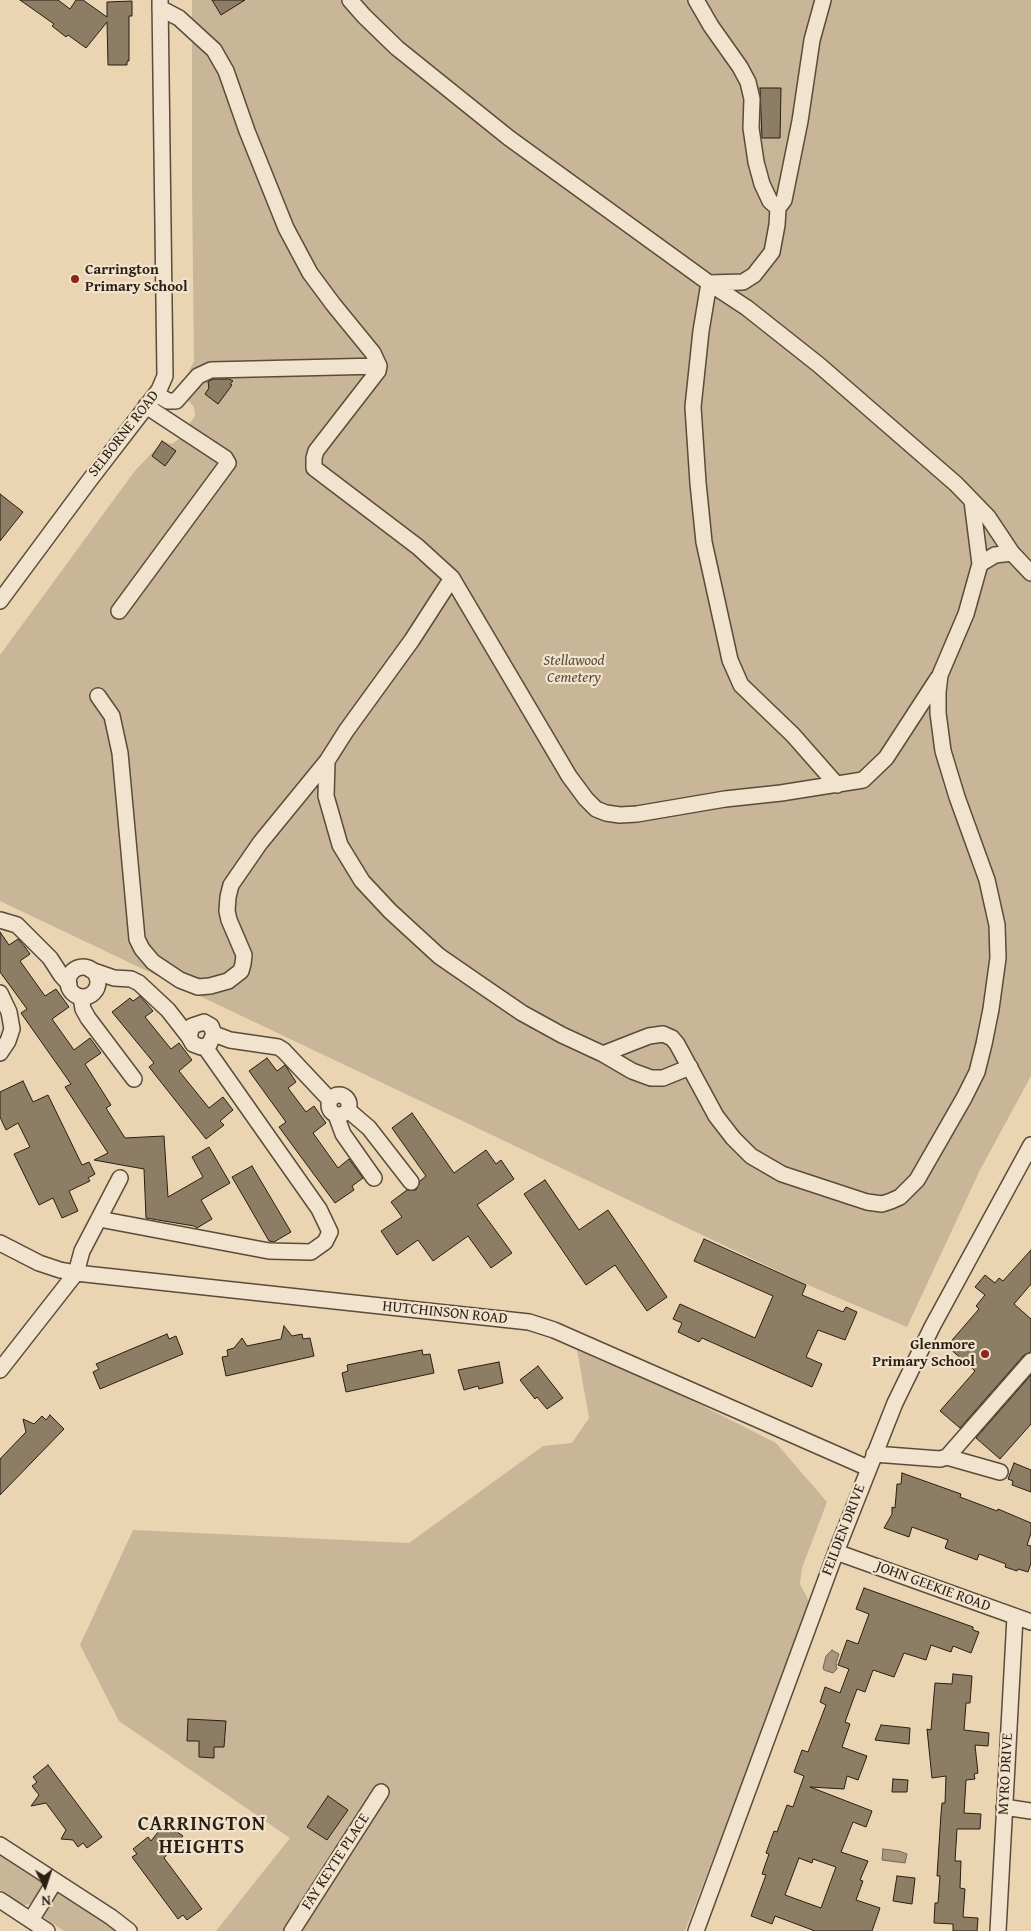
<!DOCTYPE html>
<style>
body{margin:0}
#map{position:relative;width:1031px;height:1931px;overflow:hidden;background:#ead4b2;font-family:"Gentium Book Plus",serif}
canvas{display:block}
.north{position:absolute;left:20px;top:1861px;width:50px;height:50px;-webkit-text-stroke:4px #f1e3cd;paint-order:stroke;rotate:176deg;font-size:14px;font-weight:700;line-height:20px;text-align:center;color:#291f12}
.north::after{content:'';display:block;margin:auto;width:18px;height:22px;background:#291f12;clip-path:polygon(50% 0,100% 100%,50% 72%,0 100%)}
</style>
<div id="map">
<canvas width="1031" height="1931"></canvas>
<div class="north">N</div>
</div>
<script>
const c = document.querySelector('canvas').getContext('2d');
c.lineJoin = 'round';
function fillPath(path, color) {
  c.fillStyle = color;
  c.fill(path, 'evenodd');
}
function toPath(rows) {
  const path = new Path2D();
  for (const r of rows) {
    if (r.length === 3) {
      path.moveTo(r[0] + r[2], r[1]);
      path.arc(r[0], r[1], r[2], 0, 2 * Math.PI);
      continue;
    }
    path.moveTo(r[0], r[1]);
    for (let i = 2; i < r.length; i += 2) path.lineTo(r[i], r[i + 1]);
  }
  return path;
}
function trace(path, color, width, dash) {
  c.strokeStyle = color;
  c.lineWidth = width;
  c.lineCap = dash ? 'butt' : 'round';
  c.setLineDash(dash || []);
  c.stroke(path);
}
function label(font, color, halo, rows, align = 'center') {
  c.font = font + ' "Gentium Book Plus",serif';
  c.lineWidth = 4.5;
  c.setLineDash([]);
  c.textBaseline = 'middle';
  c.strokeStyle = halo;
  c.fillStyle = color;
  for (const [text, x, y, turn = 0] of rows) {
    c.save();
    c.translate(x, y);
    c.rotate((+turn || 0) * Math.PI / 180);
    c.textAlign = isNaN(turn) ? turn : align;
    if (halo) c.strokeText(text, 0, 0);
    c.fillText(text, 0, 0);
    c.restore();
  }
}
fillPath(toPath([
 [192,0,1031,0,1031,1076,980,1170,907,1327,801,1282,0,901,0,655,134,472,163,441,172,444,179,439,195,416,194,407,188,400,196,390,185,380,194,361,192,184],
 [577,1350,687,1398,776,1443,827,1502,802,1568,800,1584,811,1605,685,1931,216,1931,290,1838,119,1721,80,1645,133,1530,409,1543,543,1446,572,1443,589,1418],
 [0,1852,44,1879,43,1888,31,1904,24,1905,18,1903,0,1890],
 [56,1888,63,1892,117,1931,64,1931,45,1918,41,1914]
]), '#c9b597');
const water = toPath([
 [832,1650,839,1654,836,1663,837,1669,833,1673,824,1670,823,1668,826,1656,832,1650],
 [883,1849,899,1851,907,1854,905,1863,882,1860,883,1849]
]);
fillPath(water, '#a8967c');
trace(water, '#756652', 1);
const building = toPath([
 [20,0,58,0,70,9,76,0,83,0,107,17,107,2,132,1,132,16,129,16,129,61,127,61,127,65,108,65,107,22,86,48,68,35,66,37,52,26,54,24,20,0],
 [212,0,245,0,221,15,212,0],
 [760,88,781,88,780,138,762,138,760,88],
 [213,379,229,379,233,381,230,384,232,385,218,404,205,394,209,388,208,382,213,379],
 [162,441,176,451,165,466,152,456,162,441],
 [0,494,23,512,0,541,0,494],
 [0,932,9,945,18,939,25,947,30,954,20,961,45,996,56,989,69,1007,52,1019,74,1050,90,1038,101,1053,85,1064,111,1105,106,1108,125,1138,164,1136,168,1197,203,1177,192,1157,209,1147,230,1183,201,1200,212,1219,197,1228,194,1226,146,1218,144,1169,94,1160,108,1153,65,1087,71,1084,21,1013,27,1009,0,972,0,932],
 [140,996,153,1011,145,1017,171,1049,179,1043,192,1060,179,1071,209,1108,223,1097,233,1110,220,1121,224,1125,206,1139,149,1067,154,1063,112,1012,130,998,133,1001,140,996],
 [267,1058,277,1071,285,1065,296,1082,288,1088,306,1112,314,1106,326,1123,313,1133,338,1168,349,1159,363,1178,352,1186,354,1190,335,1203,279,1127,286,1122,249,1071,267,1058],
 [23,1081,33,1102,48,1095,82,1165,89,1162,95,1174,88,1178,90,1181,69,1191,78,1211,62,1218,53,1198,39,1205,14,1154,30,1147,18,1123,6,1130,0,1117,0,1092,23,1081],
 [412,1113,454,1173,486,1150,496,1164,501,1160,514,1179,477,1205,512,1253,491,1268,468,1236,433,1261,418,1240,397,1255,381,1231,402,1217,391,1202,407,1190,416,1190,420,1181,426,1176,392,1128,412,1113],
 [252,1166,291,1232,274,1242,269,1241,232,1177,252,1166],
 [545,1180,579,1230,608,1210,667,1297,647,1311,615,1265,586,1285,524,1194,545,1180],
 [704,1239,806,1285,802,1295,843,1312,846,1307,857,1312,845,1340,818,1330,806,1357,822,1364,812,1387,702,1338,699,1342,678,1332,682,1323,673,1319,680,1304,755,1338,773,1296,694,1261,704,1239],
 [1031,1250,1031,1284,1014,1304,1031,1319,1031,1352,1024,1355,960,1428,940,1411,975,1371,947,1346,979,1309,976,1306,985,1295,975,1287,985,1275,995,1283,999,1278,1003,1281,1031,1250],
 [284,1326,292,1336,302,1334,303,1339,310,1338,314,1356,226,1376,222,1357,228,1356,227,1350,234,1348,242,1338,247,1346,281,1339,284,1326],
 [167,1334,169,1339,176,1336,183,1354,100,1389,93,1372,99,1369,96,1364,167,1334],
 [422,1350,423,1355,430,1354,434,1373,346,1392,342,1373,348,1371,347,1365,422,1350],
 [499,1362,503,1383,479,1389,478,1386,464,1390,458,1370,499,1362],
 [538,1366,563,1398,547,1409,537,1397,535,1399,520,1380,538,1366],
 [1031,1375,1031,1424,1000,1459,976,1438,1031,1375],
 [50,1415,64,1429,0,1495,0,1459,26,1432,23,1419,34,1424,42,1416,46,1420,50,1415],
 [1014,1463,1031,1470,1031,1492,1012,1485,1013,1481,1008,1479,1014,1463],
 [902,1473,961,1494,960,1497,997,1511,998,1509,1031,1523,1031,1533,1027,1545,1031,1546,1031,1563,1028,1572,1018,1569,1017,1571,1005,1567,1006,1564,979,1554,977,1560,945,1548,948,1540,912,1527,909,1537,884,1528,892,1514,892,1507,895,1508,897,1484,901,1484,902,1473],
 [864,1588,973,1627,973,1630,979,1632,971,1653,953,1646,951,1652,931,1645,926,1660,904,1653,894,1677,873,1670,865,1692,857,1689,845,1722,850,1724,842,1747,867,1756,858,1780,847,1776,844,1789,810,1787,872,1811,866,1827,853,1822,841,1852,868,1861,860,1880,863,1881,856,1900,880,1908,872,1931,815,1931,775,1916,772,1924,751,1916,766,1875,762,1874,769,1854,766,1853,774,1831,777,1832,787,1805,793,1807,804,1776,794,1772,802,1750,808,1752,826,1705,820,1702,825,1687,840,1693,849,1669,838,1665,847,1640,858,1644,869,1614,856,1609,864,1588],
 [799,1858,812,1863,813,1859,836,1867,821,1908,785,1895,799,1858],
 [953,1674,972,1676,970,1703,966,1703,964,1730,989,1733,988,1746,975,1745,978,1773,974,1774,975,1779,966,1780,964,1813,981,1814,980,1829,957,1829,955,1861,961,1861,960,1888,965,1889,963,1917,978,1918,977,1931,953,1931,953,1924,934,1923,935,1903,938,1903,940,1876,937,1876,941,1814,942,1803,945,1803,946,1776,932,1778,927,1729,931,1730,935,1683,952,1684,953,1674],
 [188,1719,226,1721,224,1747,214,1747,214,1758,199,1757,199,1741,187,1741,188,1719],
 [881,1725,910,1728,909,1744,875,1740,881,1725],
 [48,1765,102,1837,87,1848,83,1843,78,1847,73,1840,61,1839,66,1830,46,1803,31,1806,39,1795,32,1786,37,1782,33,1777,48,1765],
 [893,1779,908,1780,907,1792,892,1792,893,1779],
 [328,1796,348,1810,327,1840,307,1827,328,1796],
 [165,1823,183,1836,164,1858,202,1909,187,1920,183,1915,178,1919,132,1857,137,1854,133,1849,148,1837,151,1841,165,1823],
 [897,1876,915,1878,912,1904,893,1901,897,1876]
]);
fillPath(building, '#8d7d65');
trace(building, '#291f12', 1);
const minor = toPath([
 [350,0,364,16,397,48,509,138,709,283,747,308,819,365,956,484,988,517,1012,553,1031,573],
 [696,0,711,26,740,67,748,82,752,99,751,128,756,162,762,184,770,201,778,208],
 [823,0,812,40,800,121,784,200,778,208,777,225,772,252,754,275,743,282,709,283,701,331,693,407,698,483,704,542,730,660,741,685,793,735,837,785],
 [160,8,179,18,214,50,226,71,247,131,286,228,310,273,333,304,373,353,379,366],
 [156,394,168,401,176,401,198,376,211,370,379,366,378,371,316,451,314,458,314,468,418,547,452,578,412,640,346,731,327,761,326,796,340,845,362,881,390,911,439,956,481,985,522,1013,562,1035,603,1054,649,1036,663,1034,672,1038,677,1044,716,1116,733,1138,751,1156,782,1174,867,1202,882,1204,891,1201,900,1197,917,1180,964,1098,977,1072,984,1044,991,1009,998,958,997,925,987,880,957,797,943,751,938,713,938,692,940,675,966,614,980,564,995,555,1012,553],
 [972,501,980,564],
 [452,578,569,776,586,799,596,809,606,813,620,815,637,814,725,799,781,793,863,780,886,758,938,678],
 [0,601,89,481,159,390,165,376,160,0],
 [119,611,228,463,225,458,146,406],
 [98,696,112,716,120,753,137,939,142,949,153,962,180,980,198,987,210,986,228,981,241,971,243,964,244,955,229,920,227,911,228,897,231,885,260,843,327,761],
 [0,920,17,925,50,958,61,975,69,984],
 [83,982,15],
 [91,970,114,978,131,979,139,983,168,1010,189,1037],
 [0,993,9,1012,12,1029,8,1041,0,1053],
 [81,997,83,1009,88,1018,134,1079],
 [214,1034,209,1045,201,1047,193,1044,189,1037,192,1026,204,1022,211,1026,214,1034,230,1040,278,1047,283,1050,330,1100],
 [603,1054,632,1071,651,1078,663,1078,690,1067],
 [339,1105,10],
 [348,1110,369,1128,411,1182],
 [336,1115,343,1134,374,1178],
 [99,1219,269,1251,311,1252,325,1242,330,1232,319,1209,205,1047],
 [0,1243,39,1263,60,1270,76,1273,529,1322,554,1330,868,1468],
 [0,1370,76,1273,82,1251,120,1178],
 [874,1454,940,1459,947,1457,1031,1361],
 [947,1457,1000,1472],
 [836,1552,1031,1622],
 [1004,1807,1031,1811],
 [0,1845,111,1917,129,1931],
 [0,1900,47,1931],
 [31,1920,55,1881],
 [292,1931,381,1792],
 [696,1931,836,1552,895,1403,932,1327,1031,1145],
 [998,1931,1015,1617]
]);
trace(minor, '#594c3a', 18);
trace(minor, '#f1e3cd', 15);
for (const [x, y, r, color] of [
 [75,279,5,"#8f2418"],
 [985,1354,5,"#8f2418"]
]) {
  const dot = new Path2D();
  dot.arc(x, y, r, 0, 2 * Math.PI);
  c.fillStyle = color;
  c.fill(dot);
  trace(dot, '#f1e3cd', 2);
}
label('bold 15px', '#291f12', '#f1e3cd', [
 ["Carrington",85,270],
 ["Primary School",85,287],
 ["Glenmore",975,1345,"right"],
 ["Primary School",975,1362,"right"]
], 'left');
label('15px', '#291f12', '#f1e3cd', [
 ["SELBORNE ROAD",124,434,-52],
 ["HUTCHINSON ROAD",445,1313,6],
 ["FEILDEN DRIVE",844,1530,-69],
 ["JOHN GEEKIE ROAD",933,1587,20],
 ["MYRO DRIVE",1006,1774,-87],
 ["FAY KEYTE PLACE",336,1862,-57]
]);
label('italic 15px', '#594c3a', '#f1e3cd', [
 ["Stellawood",574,661],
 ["Cemetery",574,678]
]);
c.letterSpacing = '1px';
label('bold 20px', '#291f12', '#f1e3cd', [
 ["CARRINGTON",202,1825],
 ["HEIGHTS",202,1848]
]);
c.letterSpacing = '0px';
</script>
